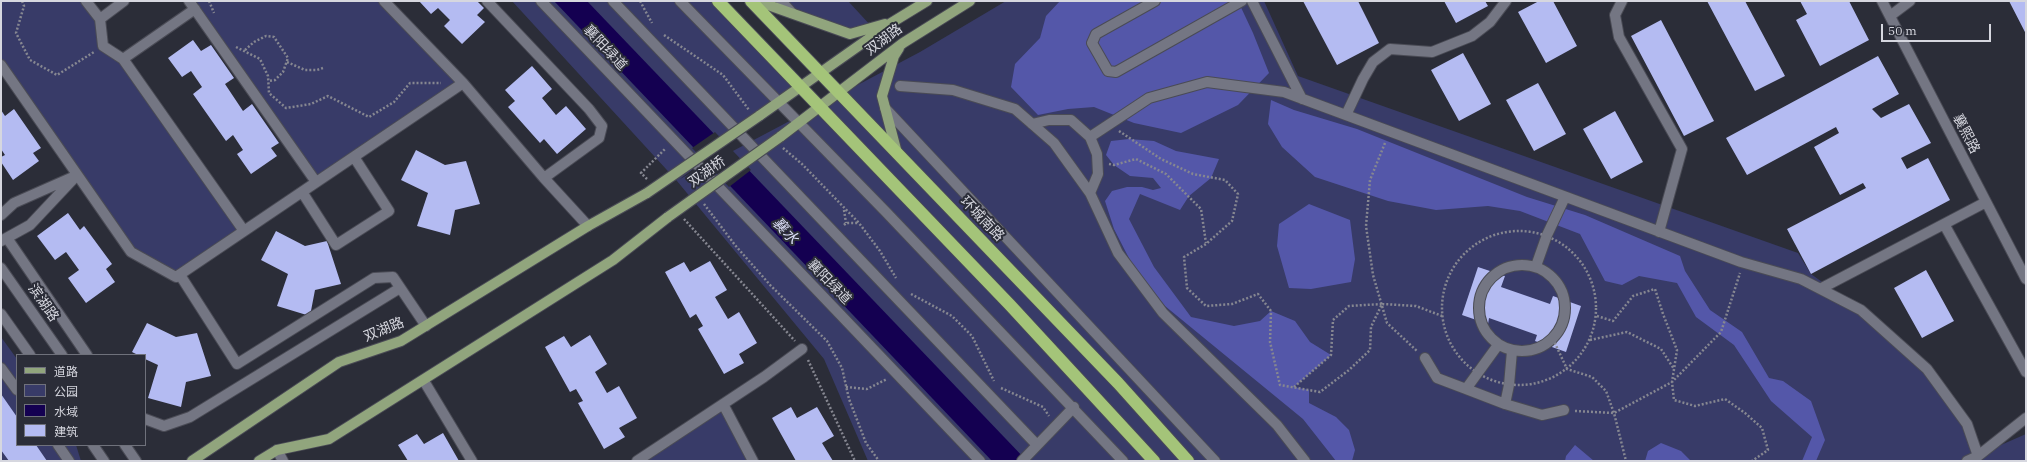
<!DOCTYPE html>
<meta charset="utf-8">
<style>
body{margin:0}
#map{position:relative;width:2027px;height:462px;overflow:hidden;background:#2b2d38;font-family:"IBM Plex Serif","Noto Sans SC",serif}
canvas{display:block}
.frame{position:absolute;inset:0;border:2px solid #d6d7df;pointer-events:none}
.legend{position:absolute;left:16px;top:354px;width:130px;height:92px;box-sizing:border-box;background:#2b2d38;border:1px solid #6f717b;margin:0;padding:5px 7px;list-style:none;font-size:12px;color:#d6d7df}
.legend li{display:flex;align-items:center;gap:8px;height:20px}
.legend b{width:20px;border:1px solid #6f717b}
.scale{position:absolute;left:1881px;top:24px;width:110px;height:18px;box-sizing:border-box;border:2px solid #d6d7df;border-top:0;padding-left:5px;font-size:12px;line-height:14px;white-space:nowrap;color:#d6d7df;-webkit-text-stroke:3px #2b2d38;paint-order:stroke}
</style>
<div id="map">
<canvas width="2027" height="462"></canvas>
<div class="frame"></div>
<ul class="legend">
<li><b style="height:5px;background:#91a57d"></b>道路</li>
<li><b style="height:11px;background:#383b68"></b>公园</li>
<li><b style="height:11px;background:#140051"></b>水域</li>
<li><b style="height:11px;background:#b4bbf2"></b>建筑</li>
</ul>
<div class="scale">50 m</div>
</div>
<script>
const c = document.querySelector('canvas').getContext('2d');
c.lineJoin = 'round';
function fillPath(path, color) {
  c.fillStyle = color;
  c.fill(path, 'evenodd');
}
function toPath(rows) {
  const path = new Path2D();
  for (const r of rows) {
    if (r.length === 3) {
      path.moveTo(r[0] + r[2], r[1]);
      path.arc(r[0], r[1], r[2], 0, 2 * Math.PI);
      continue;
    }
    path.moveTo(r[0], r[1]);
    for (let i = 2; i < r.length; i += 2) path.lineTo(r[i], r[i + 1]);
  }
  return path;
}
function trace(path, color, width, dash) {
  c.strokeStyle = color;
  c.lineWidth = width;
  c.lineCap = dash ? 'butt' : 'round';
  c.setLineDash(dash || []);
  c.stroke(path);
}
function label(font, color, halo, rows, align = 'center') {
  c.font = font + ' "IBM Plex Serif","Noto Sans SC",serif';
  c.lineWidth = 4;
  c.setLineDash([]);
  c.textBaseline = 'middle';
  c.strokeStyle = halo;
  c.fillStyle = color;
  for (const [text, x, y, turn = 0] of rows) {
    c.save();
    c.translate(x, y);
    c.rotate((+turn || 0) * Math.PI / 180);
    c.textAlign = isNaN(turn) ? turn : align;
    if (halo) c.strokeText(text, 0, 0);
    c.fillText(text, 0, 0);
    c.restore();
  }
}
fillPath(toPath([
 [1,1,86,1,100,19,103,46,123,59,244,231,176,277,131,252,1,65],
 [190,1,384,1,463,83,316,182],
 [512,1,718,1,800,87,680,179,920,52,1006,1,1264,1,1298,76,1798,253,1811,274,1861,310,1927,369,1967,424,1978,455,2026,434,2026,461,868,461,824,359,677,181],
 [757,1,848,1,872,27,850,34],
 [1,337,17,359,17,445,76,445,81,461,1,461],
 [723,404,753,461,637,461]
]), '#383b68');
fillPath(toPath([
 [1060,1,1238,1,1253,33,1269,73,1238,105,1181,133,1134,123,1094,107,1068,109,1038,115,1011,87,1015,64,1040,38,1046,16],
 [1271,100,1294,110,1357,129,1527,197,1585,215,1680,256,1685,271,1710,310,1742,332,1769,378,1783,381,1811,401,1825,440,1816,461,1802,461,1812,437,1771,401,1734,345,1696,317,1677,283,1639,276,1622,285,1605,281,1580,234,1520,211,1488,206,1436,210,1388,201,1315,177,1282,147,1268,124],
 [1129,139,1154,141,1176,151,1219,159,1211,178,1189,196,1180,210,1140,194,1129,219,1154,267,1191,317,1234,326,1260,321,1271,311,1295,321,1310,342,1331,355,1294,387,1309,390,1309,403,1336,417,1349,430,1355,450,1352,461,1336,461,1303,419,1165,306,1133,266,1114,229,1105,201,1112,191,1127,187,1142,187,1153,190,1161,188,1153,178,1130,176,1114,165,1106,155,1111,141],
 [1309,204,1350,220,1355,259,1351,282,1311,289,1289,288,1277,246,1279,224],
 [1661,443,1681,451,1691,461,1645,461,1648,451],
 [1575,445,1594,461,1565,461,1566,456]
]), '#5457a9');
fillPath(toPath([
 [554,1,587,1,1027,461,992,461]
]), '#140051');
fillPath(toPath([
 [715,132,751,170,729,187,692,148]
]), '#2b2d38');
fillPath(toPath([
 [419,1,477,1,484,8,477,15,485,22,462,44,444,26,450,20,438,8,431,14],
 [1303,1,1358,1,1379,43,1337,65],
 [1444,1,1485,1,1488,6,1456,23],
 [1539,1,1553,1,1577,46,1546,63,1518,12],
 [1707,1,1745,1,1785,76,1755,91],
 [1800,1,1849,1,1869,40,1820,66,1796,20,1807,14],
 [2009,1,2026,1,2026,34],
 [1661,20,1714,121,1684,136,1631,36],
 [193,40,201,51,211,45,234,78,225,84,243,111,252,104,279,143,271,148,277,156,251,174,237,154,243,150,233,135,226,141,193,94,202,87,191,71,182,77,168,58],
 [1463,53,1491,104,1459,121,1431,70],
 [1878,56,1899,94,1872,109,1881,118,1909,104,1931,143,1901,158,1907,169,1928,158,1950,200,1811,274,1787,229,1866,188,1863,183,1840,195,1814,147,1839,133,1836,127,1747,175,1726,138],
 [532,66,552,89,542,98,556,115,566,106,586,129,557,154,544,139,540,143,508,107,515,101,505,90],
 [1538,83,1566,134,1534,151,1506,100],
 [14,109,41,148,33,153,39,161,13,180,1,162,1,157,5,155,1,149,1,110,5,116],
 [1615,111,1643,162,1611,179,1583,129],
 [416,150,445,165,466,161,480,204,455,210,450,235,417,226,428,193,401,180],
 [68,213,80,230,84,226,112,264,106,269,115,282,86,303,68,278,79,270,66,252,55,260,37,236],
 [276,231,305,246,327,241,341,284,315,290,310,316,277,306,288,274,261,260],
 [710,261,727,290,715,297,728,319,739,312,757,343,739,354,744,363,724,374,698,329,703,326,696,314,690,318,665,272,684,262,690,272],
 [1478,267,1505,276,1501,287,1550,304,1553,296,1581,306,1566,352,1535,341,1537,335,1489,318,1488,324,1462,315],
 [1926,270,1954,321,1922,338,1894,288],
 [147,323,176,337,197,333,211,376,186,382,181,407,148,398,158,365,145,359,145,355,138,355,132,352],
 [590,335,607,364,595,372,607,393,619,386,637,418,619,428,625,437,604,449,578,403,583,401,576,389,570,392,545,347,564,336,571,347],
 [1,394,17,417,17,445,36,445,47,461,9,461,1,450],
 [791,407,797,418,817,407,834,436,822,443,833,461,796,461,772,418],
 [443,433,459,461,408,461,398,445,417,434,424,444]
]), '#b4bbf2');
const minor = toPath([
 [86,1,100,19],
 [124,1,100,19,103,46,123,59,195,9],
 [189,1,316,182],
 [487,1,589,109,602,126,599,138,544,178,588,226],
 [541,1,980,461],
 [613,1,1037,445],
 [680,1,885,211,1123,461],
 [781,1,792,13],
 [1155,1,1096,34,1092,43,1108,71,1116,72,1242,1],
 [1252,1,1302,99],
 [1622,1,1615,15,1619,37,1682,149,1659,232],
 [1882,1,2026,279],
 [1890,16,1910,1],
 [123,59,244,231],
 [1,65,131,252,176,277,463,83,384,1],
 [463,83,544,178],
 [900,86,953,90,1015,109,1054,143,1090,193,1118,253,1163,313,1277,425,1305,461],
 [885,108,1215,461],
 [1346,115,1363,79,1373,62,1390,49,1432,52,1472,36,1490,22,1506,1],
 [1032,124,1049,120,1071,120,1090,137,1097,154,1098,174,1090,193],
 [1090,137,1149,98,1207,82,1284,92,1741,262,1801,279,1861,310,1927,369,1967,424,1978,456],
 [304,195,336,245,389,211,354,157],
 [1,215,14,203,73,177],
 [1944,224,2026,372],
 [7,238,87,355],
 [1,241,30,225,77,175],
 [1522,308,43],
 [1536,266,1547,235,1565,197],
 [1,268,62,355],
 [180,275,237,364,374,278,393,277,426,326],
 [1820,289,1986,202],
 [1,314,30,355],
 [1512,351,1509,385,1505,404,1542,415,1564,410],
 [1425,358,1437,378,1466,389,1498,345],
 [1,368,17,390],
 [424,381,472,461],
 [1466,389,1505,404],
 [723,404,753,461],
 [145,419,164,426,190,417,400,288],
 [58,445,69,461],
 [93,445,104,461],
 [125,445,136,461],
 [277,450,283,461],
 [637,461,764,377,802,349],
 [1022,461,1074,407],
 [1967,461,1978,456,2026,418]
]);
const major = toPath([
 [757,1,850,34,885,24],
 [759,116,891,23,927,1],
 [780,137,903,43,970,1],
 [897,153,882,96,894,56,899,48],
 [192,461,339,362,401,341,588,226,647,193],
 [259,461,277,450,329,439,613,260,668,217]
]);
const highway = toPath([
 [718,1,1010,305,1154,461],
 [751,1,1118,383,1188,461]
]);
trace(minor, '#4a4b55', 12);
trace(major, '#4a4b55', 12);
trace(highway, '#4a4b55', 14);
trace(toPath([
 [22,1,24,6,16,33,30,60,57,75,94,52],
 [209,1,214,13],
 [640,1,652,23],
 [664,35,723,75,749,110],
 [236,47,260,59,268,76,269,93,286,108,311,104,328,96,369,117,394,102,410,83,441,83],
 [245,50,254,42,266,36,274,37,288,58,283,72,275,80,268,81],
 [287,62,305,70,317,70,323,68],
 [1119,131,1161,159,1193,174,1225,180,1238,194,1232,221,1206,244,1184,257,1187,288,1206,306,1232,304,1258,294,1271,311,1270,342,1280,385,1320,392,1349,370,1370,350,1371,327,1382,304,1416,306,1442,316],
 [1385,143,1370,180,1366,226,1373,275,1387,323,1417,351],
 [783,148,802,164,859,223,880,251,896,278],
 [1109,164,1114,165,1136,159,1166,174,1201,209,1206,243],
 [647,179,641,173,666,148],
 [704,204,735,245,771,286,827,341,842,368,849,399,866,443,879,461],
 [844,210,846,223],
 [684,219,795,341],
 [844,225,846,223,858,223],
 [1519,308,77],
 [911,294,952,316,972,336,994,381],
 [1597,316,1613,321,1633,296,1655,289,1663,314,1677,350,1672,382,1674,400,1695,406,1725,399,1745,413,1762,428,1768,450,1752,461],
 [1553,339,1567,369,1592,377,1606,391,1614,413,1626,461],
 [1590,340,1627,332,1661,349,1674,369],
 [808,360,855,461],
 [846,387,867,389,887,379],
 [1294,387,1331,355,1333,320,1349,306,1382,304],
 [1001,388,1043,407,1049,416],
 [1575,411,1614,413,1672,382,1721,332,1740,273]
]), '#868791', 2.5, [2, 2]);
trace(minor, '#747683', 10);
trace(major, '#91a57d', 10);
trace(highway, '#a4c479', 12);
const majorBridge = toPath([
 [647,193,759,116],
 [668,217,780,137]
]);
trace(majorBridge, '#4a4b55', 12, []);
trace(majorBridge, '#91a57d', 10);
label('14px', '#d6d7df', '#2b2d38', [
 ["双湖路",884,40,-37],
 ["襄阳绿道",605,48,47],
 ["襄熙路",1966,134,63],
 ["双湖桥",707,172,-36],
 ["环城南路",982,219,46],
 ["襄阳绿道",829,282,46],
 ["滨湖路",43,303,55],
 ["双湖路",384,330,-22]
]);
label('italic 15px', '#d8dbf3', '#2b2d38', [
 ["襄水",785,231,47]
]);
</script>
